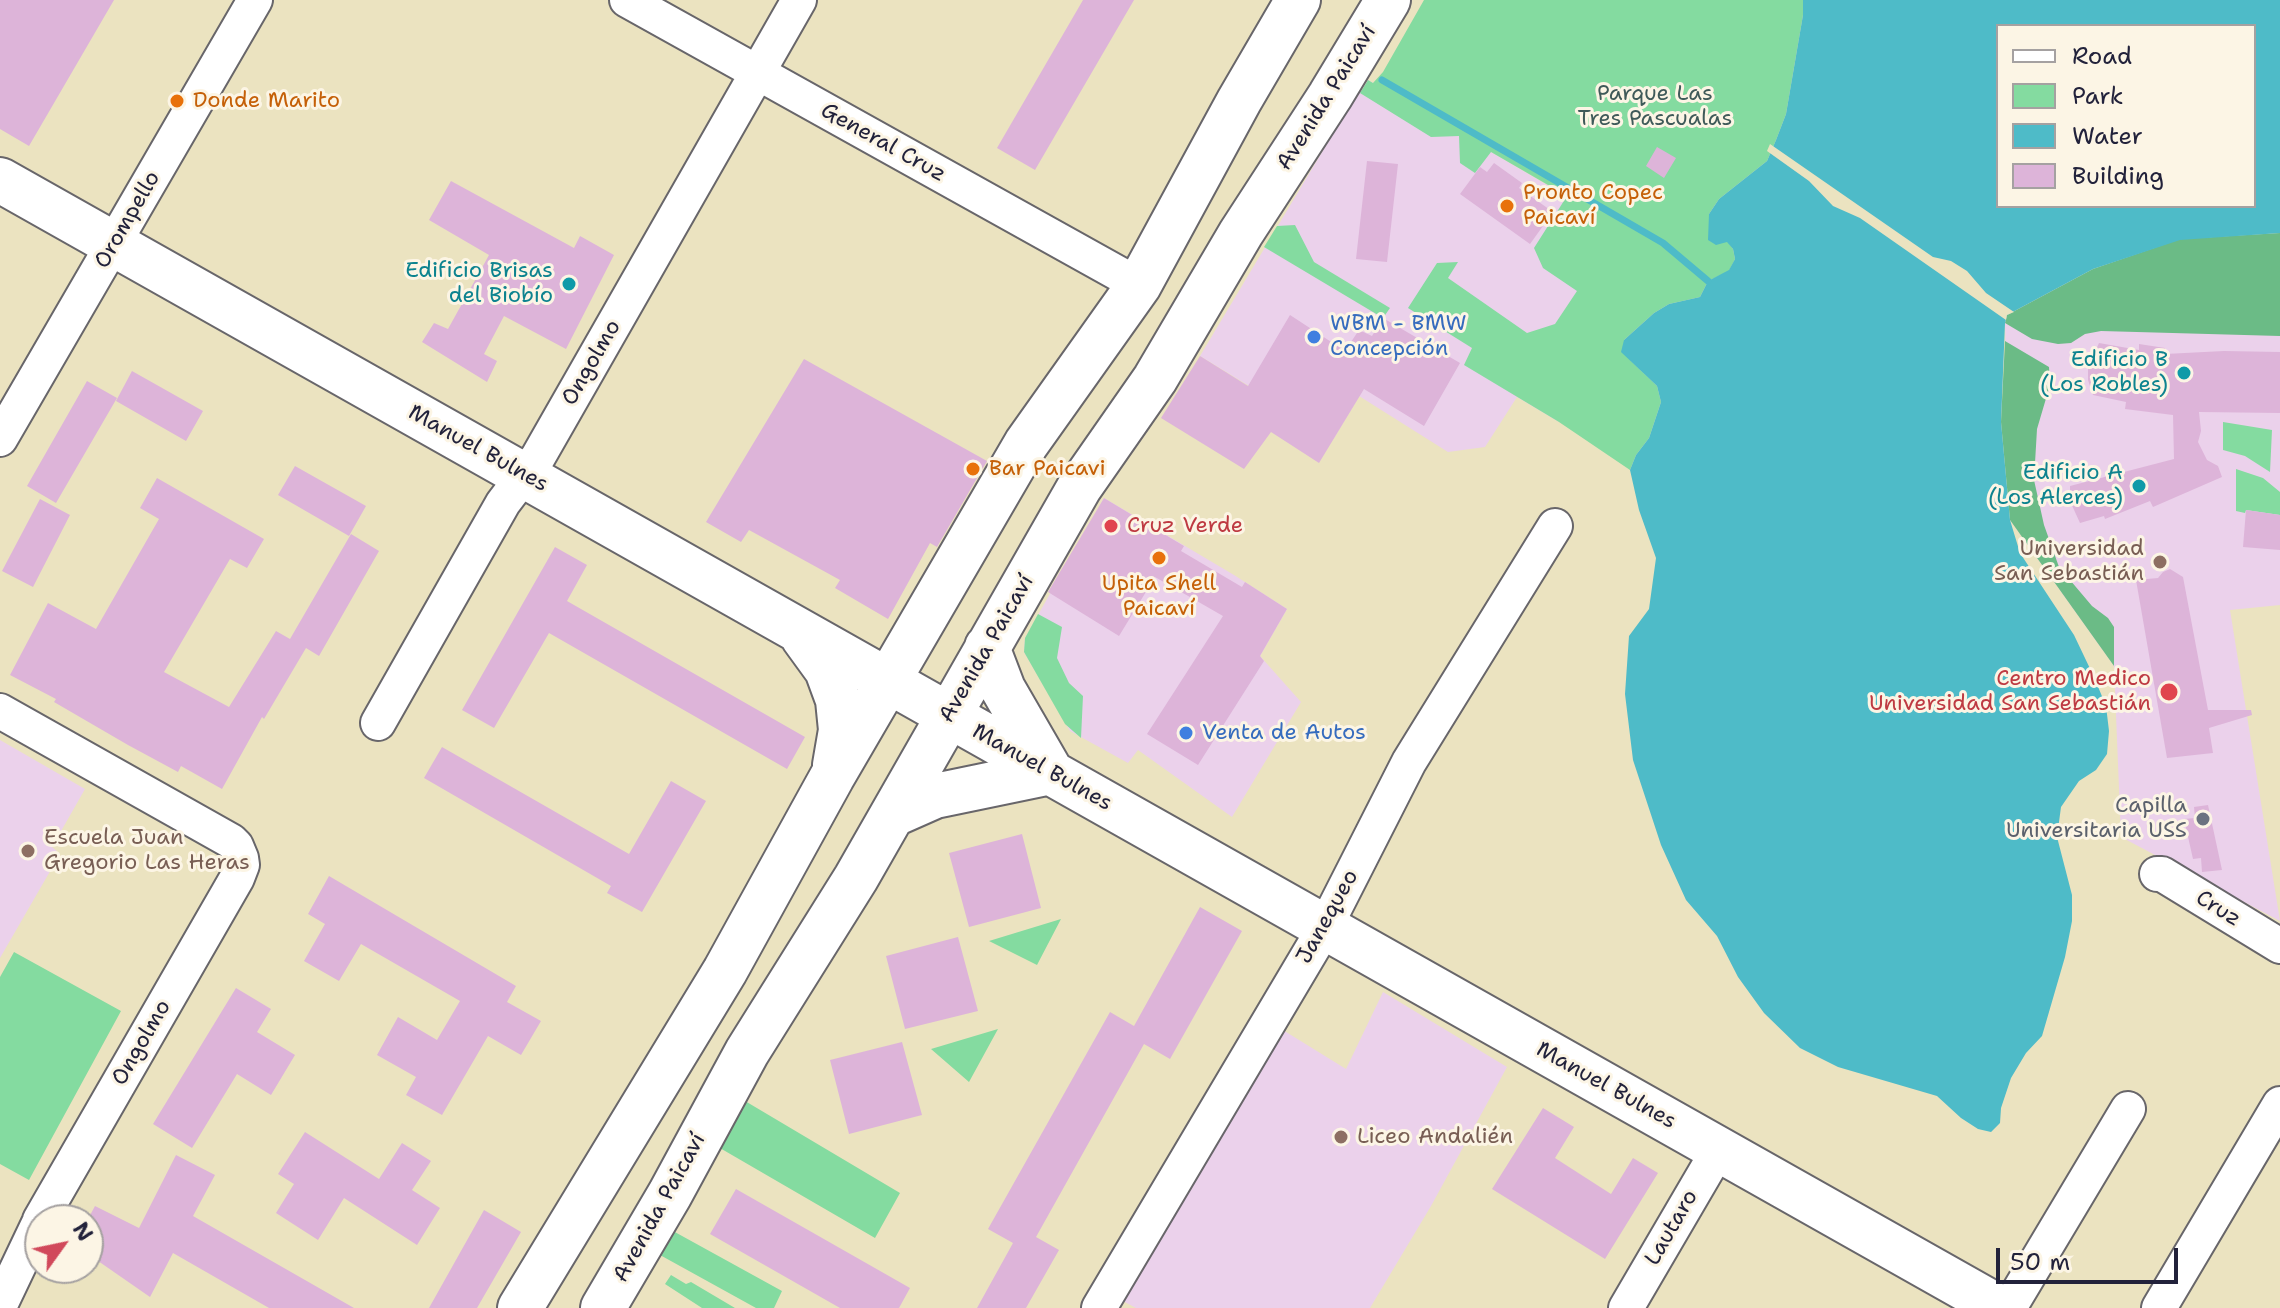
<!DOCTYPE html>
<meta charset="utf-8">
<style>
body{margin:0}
#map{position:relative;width:2280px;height:1308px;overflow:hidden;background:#ebe3c0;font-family:"Shantell Sans",sans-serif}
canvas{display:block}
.legend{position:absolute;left:1996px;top:24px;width:260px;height:184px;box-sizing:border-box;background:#fcf5e5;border:2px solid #a5a1a1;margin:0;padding:10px 14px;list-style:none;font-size:24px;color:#22223b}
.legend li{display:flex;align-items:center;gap:16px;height:40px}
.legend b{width:40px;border:2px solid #a5a1a1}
.north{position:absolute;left:24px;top:1204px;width:80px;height:80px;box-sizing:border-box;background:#fcf5e5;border:2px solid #a5a1a1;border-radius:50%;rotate:57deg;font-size:22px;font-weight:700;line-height:32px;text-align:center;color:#22223b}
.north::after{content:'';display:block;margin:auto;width:28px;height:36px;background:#d1495b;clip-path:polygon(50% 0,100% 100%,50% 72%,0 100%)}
.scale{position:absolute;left:1996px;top:1248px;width:182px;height:36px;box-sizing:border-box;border:4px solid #22223b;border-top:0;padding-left:10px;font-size:24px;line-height:28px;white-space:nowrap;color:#22223b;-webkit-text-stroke:6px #fcf5e5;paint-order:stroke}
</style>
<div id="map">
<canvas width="2280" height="1308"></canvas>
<ul class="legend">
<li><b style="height:10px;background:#fff"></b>Road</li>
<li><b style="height:22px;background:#84dba0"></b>Park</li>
<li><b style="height:22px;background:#4ebbc8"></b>Water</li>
<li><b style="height:22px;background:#ddb4d9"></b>Building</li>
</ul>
<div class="north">N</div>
<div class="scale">50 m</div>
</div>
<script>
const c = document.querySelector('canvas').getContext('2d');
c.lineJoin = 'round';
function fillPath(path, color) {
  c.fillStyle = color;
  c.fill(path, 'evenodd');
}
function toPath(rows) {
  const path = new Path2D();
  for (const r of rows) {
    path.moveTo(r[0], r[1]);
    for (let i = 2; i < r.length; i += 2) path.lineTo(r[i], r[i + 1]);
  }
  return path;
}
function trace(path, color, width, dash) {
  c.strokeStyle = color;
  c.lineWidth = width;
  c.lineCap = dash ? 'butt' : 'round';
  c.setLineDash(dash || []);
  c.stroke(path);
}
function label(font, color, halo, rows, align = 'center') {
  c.font = font + ' "Shantell Sans",sans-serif';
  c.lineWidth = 6;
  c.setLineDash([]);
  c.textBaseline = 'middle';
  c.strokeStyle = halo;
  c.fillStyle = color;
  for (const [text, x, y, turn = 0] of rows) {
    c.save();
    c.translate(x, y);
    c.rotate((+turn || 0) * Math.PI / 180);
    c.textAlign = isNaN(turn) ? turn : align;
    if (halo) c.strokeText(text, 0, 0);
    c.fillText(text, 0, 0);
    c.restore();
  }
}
fillPath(toPath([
 [1368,80,1662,252,1559,422,1517,397,1485,447,1448,452,1359,396,1334,438,1200,356,1334,132],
 [2280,233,2280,605,2230,610,2280,921,2121,837,2114,666,2010,520,2005,323,2007,315],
 [1104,498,1234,575,1287,609,1260,656,1301,702,1232,817,1138,750,1128,763,1070,731,1024,652,1025,638],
 [0,740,85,789,52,847,60,854,0,958],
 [1383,992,1507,1067,1431,1206,1370,1308,1136,1308,1121,1300,1278,1027,1346,1069]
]), '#ebd1eb');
fillPath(toPath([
 [1424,0,1803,0,1803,15,1786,114,1776,140,1767,161,1719,199,1709,214,1733,249,1735,259,1729,271,1708,281,1700,297,1669,304,1654,313,1624,340,1631,361,1657,386,1661,402,1649,438,1636,455,1630,470,1559,422,1464,365,1472,348,1408,308,1437,263,1458,262,1448,278,1527,333,1555,324,1577,291,1543,268,1534,248,1567,196,1491,152,1475,173,1460,163,1459,136,1431,137,1360,93,1368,80,1373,83,1383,72],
 [1295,225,1314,262,1390,308,1383,318,1264,247,1277,226],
 [2223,422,2272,430,2270,472,2245,456,2223,450],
 [2236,469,2263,478,2280,492,2280,515,2246,510,2245,513,2236,511],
 [1038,614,1062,627,1057,658,1069,683,1083,696,1081,738,1065,724,1024,652,1025,638],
 [1061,919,1037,965,989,941],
 [14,952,121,1011,29,1180,0,1164,0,977],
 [998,1029,969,1082,931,1049],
 [740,1098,900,1193,875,1238,713,1144],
 [673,1231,782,1291,774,1308,756,1308,660,1255],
 [671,1275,686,1284,691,1282,735,1308,702,1308,665,1284]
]), '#84dba0');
fillPath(toPath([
 [2280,233,2280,336,2101,331,2085,334,2071,343,2058,344,2032,339,2005,323,2007,315,2093,269,2180,239],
 [2005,341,2049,367,2050,385,2037,429,2034,480,2044,525,2059,567,2092,606,2108,618,2114,627,2114,666,2010,520,2001,422]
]), '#6bbb86');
fillPath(toPath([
 [1803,0,2280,0,2280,233,2180,240,2093,269,2007,315,2005,323,2001,422,2010,520,2020,553,2074,635,2094,677,2106,706,2109,731,2107,754,2096,770,2079,781,2061,807,2057,837,2072,895,2072,921,2065,957,2042,1036,2026,1053,2011,1078,2001,1108,2000,1123,1991,1132,1978,1129,1961,1118,1937,1096,1838,1067,1800,1048,1764,1013,1738,977,1717,936,1686,900,1661,845,1633,760,1625,694,1629,636,1649,609,1656,558,1639,510,1630,470,1636,455,1649,438,1661,402,1657,386,1621,352,1624,340,1654,313,1669,304,1700,297,1708,281,1729,270,1735,259,1733,249,1727,242,1716,245,1708,240,1709,214,1719,199,1767,161,1776,140,1786,114,1803,15],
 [1998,26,2254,26,2254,206,1998,206]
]), '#4ebbc8');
fillPath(toPath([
 [1770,144,1933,257,1951,261,1967,271,1986,293,2014,312,2007,315,2006,320,1860,218,1833,206,1809,181,1767,151]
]), '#ebe3c0');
trace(toPath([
 [1382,80,1663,243,1708,281]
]), '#4ebbc8', 7);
fillPath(toPath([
 [0,0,114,0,29,146,0,129],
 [1083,0,1134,0,1035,170,997,148],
 [1657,147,1676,158,1664,178,1646,166],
 [1367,161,1398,164,1387,262,1356,259],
 [1494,163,1522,183,1519,188,1553,212,1530,244,1460,194,1480,167,1487,172],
 [451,181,574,248,580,236,614,255,566,349,504,316,484,354,497,361,487,382,422,342,434,323,448,329,489,255,429,220],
 [1290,315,1345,351,1359,330,1372,336,1383,318,1460,363,1424,426,1364,389,1319,463,1271,432,1244,469,1161,418,1200,356,1248,386],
 [2099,343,2139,350,2139,344,2165,348,2165,354,2224,351,2280,352,2280,413,2199,412,2201,431,2198,442,2207,460,2218,466,2222,477,2153,507,2150,501,2105,519,2104,516,2080,523,2070,501,2070,486,2174,459,2173,415,2125,409,2126,402,2093,395,2088,380,2088,367],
 [804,359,987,461,937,547,930,543,888,619,835,588,840,580,749,530,741,542,706,522],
 [132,371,203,411,186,441,116,401],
 [87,381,117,398,56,503,27,486],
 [295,466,366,506,349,536,278,495],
 [157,478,264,539,247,568,230,559,164,672,229,707,276,631,290,639,351,534,379,551,319,656,306,648,264,719,262,717,222,789,181,766,178,772,128,745,54,702,56,699,10,675,48,603,96,629,159,519,140,508],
 [1104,498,1184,546,1181,551,1242,587,1245,582,1287,609,1260,656,1264,661,1198,765,1147,734,1223,616,1155,577,1119,636,1048,592],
 [40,499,70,515,33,587,2,571],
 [2246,510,2280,515,2280,550,2243,547],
 [555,547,587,565,567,601,805,737,787,769,549,633,494,728,462,710],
 [2170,569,2183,577,2208,710,2251,710,2252,715,2209,728,2213,753,2167,758,2136,580,2158,578,2163,572],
 [442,747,629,854,671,781,706,801,642,912,607,893,611,886,424,778],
 [2208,805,2222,870,2202,872,2201,858,2193,859,2184,819,2195,818,2194,807],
 [1022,834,1041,908,969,927,949,853],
 [329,876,516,986,507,1002,541,1021,521,1055,488,1036,442,1115,406,1095,416,1077,377,1055,398,1017,437,1040,460,1001,361,944,339,981,304,961,325,924,308,914],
 [1200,907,1242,931,1170,1059,1144,1044,1036,1237,1059,1250,1026,1308,977,1308,1013,1243,988,1229,1110,1012,1134,1026],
 [958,937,978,1011,905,1029,886,956],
 [236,988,271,1009,257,1032,295,1055,271,1095,237,1074,192,1148,153,1124],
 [902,1042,922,1115,849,1134,830,1060],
 [1543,1108,1574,1127,1555,1158,1611,1194,1633,1158,1658,1173,1605,1259,1492,1189],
 [305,1132,379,1179,402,1143,431,1161,412,1190,440,1208,417,1245,344,1198,318,1240,276,1213,294,1184,278,1174],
 [176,1155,215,1175,193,1216,354,1308,269,1308,173,1253,150,1297,88,1254,88,1219,95,1206,139,1228],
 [736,1189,910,1288,899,1308,840,1308,710,1234],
 [484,1210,521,1232,477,1308,429,1308]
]), '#ddb4d9');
const minor = toPath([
 [627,0,1139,285],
 [0,439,255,0],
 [0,711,231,841,236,846,241,858,242,865,237,878,40,1220],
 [378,723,503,503,538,457,799,0],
 [2157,874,2162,874,2280,946],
 [0,1305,40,1221],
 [1099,1308,1324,929,1409,762,1555,526],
 [1626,1308,1719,1149],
 [2009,1308,2128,1109],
 [2159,1308,2280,1104]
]);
const major = toPath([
 [0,180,2000,1308],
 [803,637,827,670,838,700,841,730,835,765],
 [987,647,1003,689,1051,772],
 [892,815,935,796,1051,772],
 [520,1308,725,971,832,777,1026,444,1139,285,1239,101,1298,0],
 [603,1308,670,1194,747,1052,856,878,1079,488,1155,379,1241,233,1330,96,1388,0]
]);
trace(minor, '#68666a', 38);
trace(major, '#68666a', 48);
trace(minor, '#fff', 34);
trace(major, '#fff', 44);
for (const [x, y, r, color] of [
 [177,101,8,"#e8710a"],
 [1507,206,8,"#e8710a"],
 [569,284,8,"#0f9aa8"],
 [1314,337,8,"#3f7fe0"],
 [2184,373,8,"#0f9aa8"],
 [973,469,8,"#e8710a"],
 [2139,486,8,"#0f9aa8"],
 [1111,526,8,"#e0444e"],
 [1159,558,8,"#e8710a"],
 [2160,562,8,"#8d6e63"],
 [2169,692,10,"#e0444e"],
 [1186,733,8,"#3f7fe0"],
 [2203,819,8,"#6b7280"],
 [28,851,8,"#8d6e63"],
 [1341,1137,8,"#8d6e63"]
]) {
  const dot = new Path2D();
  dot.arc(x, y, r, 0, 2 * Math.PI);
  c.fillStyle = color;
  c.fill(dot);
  trace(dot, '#fcf5e5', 3);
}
label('22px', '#3f5a59', '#fcf5e5', [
 ["Parque Las",1655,94],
 ["Tres Pascualas",1655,119]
]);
label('22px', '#22223b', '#fcf5e5', [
 ["Avenida Paicaví",1327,98,-58],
 ["General Cruz",883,143,29],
 ["Orompello",128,220,-60],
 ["Ongolmo",592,363,-60],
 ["Manuel Bulnes",478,449,29],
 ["Avenida Paicaví",987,649,-60],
 ["Manuel Bulnes",1042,768,29],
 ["Cruz",2218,909,32],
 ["Janequeo",1328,917,-61],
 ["Ongolmo",142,1043,-60],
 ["Manuel Bulnes",1606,1086,29],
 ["Avenida Paicaví",660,1208,-61],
 ["Lautaro",1672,1228,-60]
]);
label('22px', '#c56008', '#fcf5e5', [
 ["Donde Marito",193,101],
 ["Pronto Copec",1523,193],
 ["Paicaví",1523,218],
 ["Bar Paicavi",989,469],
 ["Upita Shell",1159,584,"center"],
 ["Paicaví",1159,609,"center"]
], 'left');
label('22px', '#0d838f', '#fcf5e5', [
 ["Edificio Brisas",553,271],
 ["del Biobío",553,296],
 ["Edificio B",2168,360],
 ["(Los Robles)",2168,385],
 ["Edificio A",2123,473],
 ["(Los Alerces)",2123,498]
], 'right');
label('22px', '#366cbe', '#fcf5e5', [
 ["WBM - BMW",1330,324],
 ["Concepción",1330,349],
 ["Venta de Autos",1202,733]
], 'left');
label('22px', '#be3a42', '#fcf5e5', [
 ["Cruz Verde",1127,526],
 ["Centro Medico",2151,679,"right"],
 ["Universidad San Sebastián",2151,704,"right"]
], 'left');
label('22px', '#785e54', '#fcf5e5', [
 ["Universidad",2144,549,"right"],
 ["San Sebastián",2144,574,"right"],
 ["Escuela Juan",44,838],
 ["Gregorio Las Heras",44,863],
 ["Liceo Andalién",1357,1137]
], 'left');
label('22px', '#5b616d', '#fcf5e5', [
 ["Capilla",2187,806],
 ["Universitaria USS",2187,831]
], 'right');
</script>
